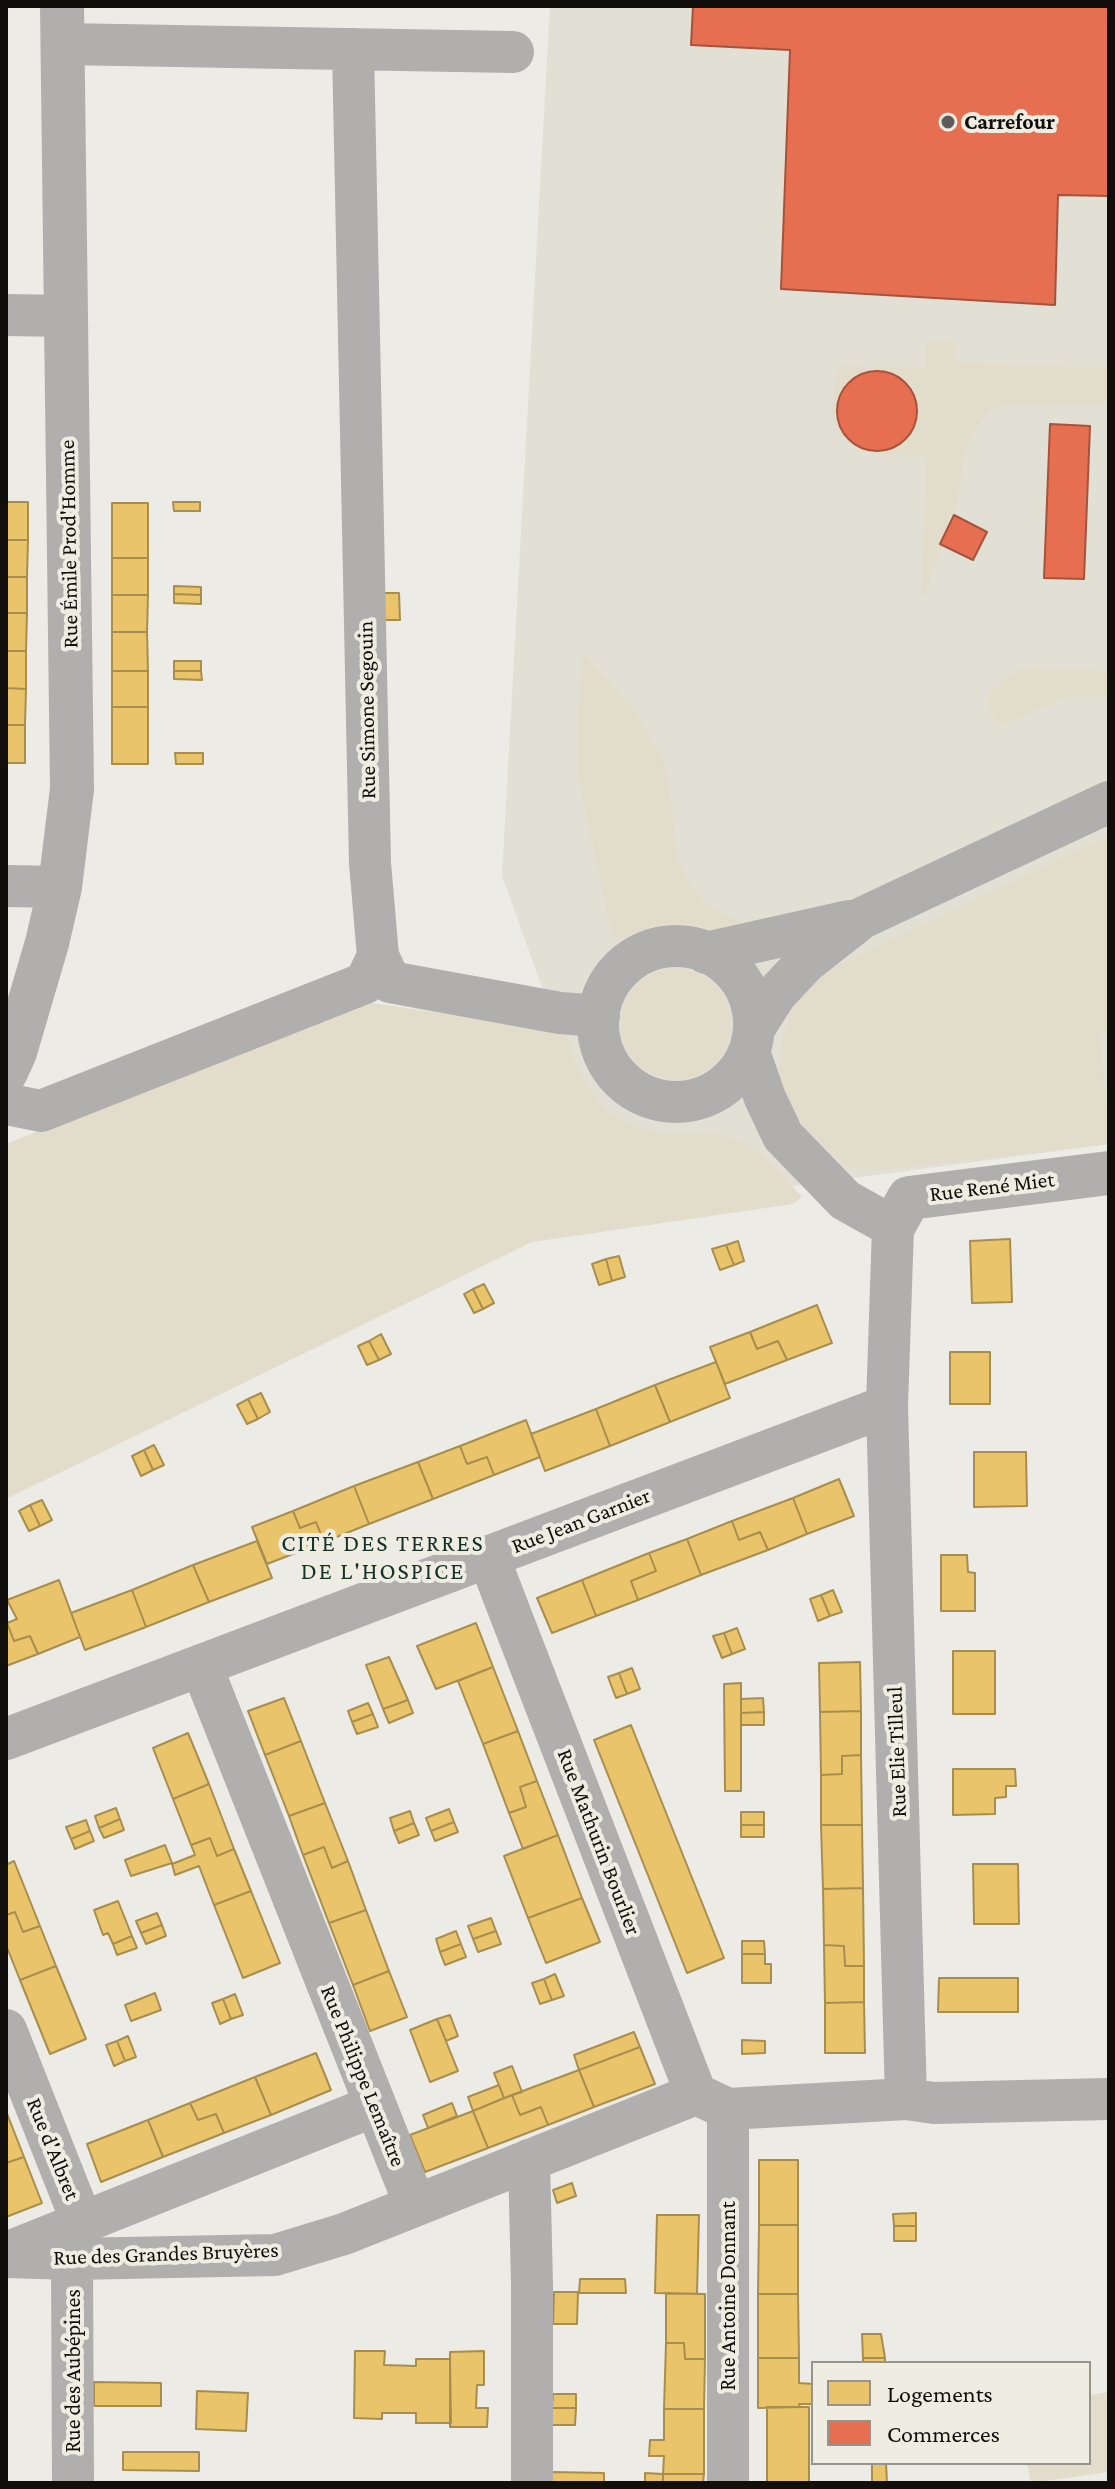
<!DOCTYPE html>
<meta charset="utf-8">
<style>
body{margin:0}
#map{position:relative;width:1115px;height:2489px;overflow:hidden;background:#ecebe5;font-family:"Crimson Pro",serif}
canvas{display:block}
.frame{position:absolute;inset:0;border:8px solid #100f0c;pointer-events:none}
.legend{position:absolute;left:811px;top:2361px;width:280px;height:104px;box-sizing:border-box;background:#efece2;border:2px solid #96948c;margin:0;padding:10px 14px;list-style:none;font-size:24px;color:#100f0c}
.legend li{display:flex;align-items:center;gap:16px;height:40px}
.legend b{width:40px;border:2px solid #96948c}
</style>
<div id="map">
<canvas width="1115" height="2489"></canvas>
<div class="frame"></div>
<ul class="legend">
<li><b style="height:22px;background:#e9c46a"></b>Logements</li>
<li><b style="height:22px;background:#e76f51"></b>Commerces</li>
</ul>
</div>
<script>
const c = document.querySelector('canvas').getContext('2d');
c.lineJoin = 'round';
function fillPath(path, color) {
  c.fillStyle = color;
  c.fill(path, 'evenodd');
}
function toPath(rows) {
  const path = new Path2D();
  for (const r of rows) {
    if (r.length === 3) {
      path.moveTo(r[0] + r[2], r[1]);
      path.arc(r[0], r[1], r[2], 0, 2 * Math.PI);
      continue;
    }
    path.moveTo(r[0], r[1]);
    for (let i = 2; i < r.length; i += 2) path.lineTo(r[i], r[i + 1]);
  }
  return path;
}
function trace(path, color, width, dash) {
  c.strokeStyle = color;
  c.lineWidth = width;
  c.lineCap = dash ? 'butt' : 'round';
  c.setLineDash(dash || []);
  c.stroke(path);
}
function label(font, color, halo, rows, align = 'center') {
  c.font = font + ' "Crimson Pro",serif';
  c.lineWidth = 8;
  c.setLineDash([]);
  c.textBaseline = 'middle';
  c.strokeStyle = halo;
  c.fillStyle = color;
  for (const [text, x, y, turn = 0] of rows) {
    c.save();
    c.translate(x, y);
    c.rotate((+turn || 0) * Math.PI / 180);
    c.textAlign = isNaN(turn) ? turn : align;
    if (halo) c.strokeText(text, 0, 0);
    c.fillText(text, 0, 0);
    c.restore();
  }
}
fillPath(toPath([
 [550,6,1109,6,1109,1144,622,1209,502,876]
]), '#e2dfd4');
fillPath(toPath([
 [927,340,956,341,956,363,1109,368,1109,406,1001,405,986,413,966,445,956,509,940,543,943,545,931,573,926,595,921,596,927,456,880,455,858,450,842,437,833,419,832,410,837,366,926,368],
 [581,652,636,713,659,753,667,771,677,856,685,877,704,903,739,922,743,930,715,932,681,924,665,924,623,939,616,938,611,932,579,780,578,730],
 [1030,668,1109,671,1109,696,1068,696,1007,723,999,723,989,709,988,697,1005,678,1020,670],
 [1109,836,1109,1030,1100,1032,1109,1144,881,1170,852,1168,841,1162,805,1127,780,1086,779,1069,784,1033,798,994,819,974],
 [676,1024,55],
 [364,1002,499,1021,563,1026,579,1073,592,1094,609,1113,635,1127,663,1134,719,1134,740,1140,764,1156,802,1197,793,1204,532,1242,6,1499,6,1144],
 [1109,2392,1109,2472,1031,2483,1027,2463,1089,2463,1089,2395]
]), '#e2dcca');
const homes = toPath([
 [6,502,28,502,28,540,6,540,6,502],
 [173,502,200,502,200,511,174,511,173,502],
 [112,503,148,503,148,558,112,558,112,503],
 [6,540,28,540,27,577,6,577,6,540],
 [112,558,148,558,148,595,112,595,112,558],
 [6,577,27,577,27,613,6,613,6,577],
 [174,586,201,587,201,595,174,594,174,586],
 [382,593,399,593,400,620,383,620,382,593],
 [174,594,201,595,201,604,174,603,174,594],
 [112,595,148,595,147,632,112,632,112,595],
 [6,613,27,613,26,651,6,651,6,613],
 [112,632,147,632,148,671,112,671,112,632],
 [6,651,26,651,26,689,6,688,6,651],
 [174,661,201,661,201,671,174,671,174,661],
 [112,671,148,671,148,707,112,707,112,671],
 [174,671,201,671,202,680,174,679,174,671],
 [6,688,26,689,25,725,6,725,6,688],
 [112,707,148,707,148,764,112,764,112,707],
 [6,725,25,725,25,763,6,763,6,725],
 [175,753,203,753,203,764,176,764,175,753],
 [1010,1239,1012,1302,972,1303,970,1241,1010,1239],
 [738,1241,744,1261,734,1265,726,1245,738,1241],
 [726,1245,734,1265,720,1270,712,1249,726,1245],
 [619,1256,625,1277,612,1281,606,1259,619,1256],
 [606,1259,612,1281,599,1285,592,1264,606,1259],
 [484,1284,494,1303,483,1309,473,1289,484,1284],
 [473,1289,483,1309,474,1313,464,1294,473,1289],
 [817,1305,832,1343,787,1360,778,1341,757,1349,750,1332,817,1305],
 [750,1332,757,1349,778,1341,787,1360,725,1384,710,1347,750,1332],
 [381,1334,391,1354,379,1360,369,1341,381,1334],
 [369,1341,379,1360,367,1365,358,1346,369,1341],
 [950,1352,990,1352,990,1404,950,1404,950,1352],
 [716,1362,730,1398,670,1422,655,1385,716,1362],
 [655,1385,670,1422,610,1446,596,1409,655,1385],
 [261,1393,270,1412,258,1419,248,1399,261,1393],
 [248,1399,258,1419,247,1424,237,1405,248,1399],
 [596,1409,610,1446,545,1471,531,1434,596,1409],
 [526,1420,540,1457,494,1475,487,1457,467,1464,460,1446,526,1420],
 [154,1445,164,1465,153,1470,144,1450,154,1445],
 [460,1446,467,1464,487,1457,494,1475,433,1499,418,1462,460,1446],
 [144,1450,153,1470,141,1476,132,1456,144,1450],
 [974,1452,1026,1452,1027,1506,974,1507,974,1452],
 [418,1462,433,1499,369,1524,354,1486,418,1462],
 [839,1479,854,1516,807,1534,793,1498,839,1479],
 [354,1486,369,1524,324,1542,316,1522,300,1528,293,1511,354,1486],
 [793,1498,807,1534,768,1550,760,1532,739,1540,732,1521,793,1498],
 [42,1500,52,1520,40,1526,30,1505,42,1500],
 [30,1505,40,1526,29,1531,19,1511,30,1505],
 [293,1511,300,1528,316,1522,324,1542,267,1564,252,1527,293,1511],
 [732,1521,739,1540,760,1532,768,1550,701,1575,687,1539,732,1521],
 [687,1539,701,1575,638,1600,631,1581,656,1571,649,1553,687,1539],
 [257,1541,272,1578,209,1602,193,1565,257,1541],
 [649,1553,656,1571,631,1581,638,1600,596,1616,582,1580,649,1553],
 [941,1555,967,1555,968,1572,975,1573,975,1611,941,1611,941,1555],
 [193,1565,209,1602,146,1627,132,1590,193,1565],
 [59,1580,80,1637,38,1654,30,1636,14,1641,7,1623,17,1619,7,1600,59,1580],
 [582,1580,596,1616,552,1633,537,1598,582,1580],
 [132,1590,146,1627,85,1650,71,1613,132,1590],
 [833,1590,842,1612,830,1616,821,1595,833,1590],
 [821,1595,830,1616,818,1621,810,1599,821,1595],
 [7,1623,14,1641,30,1636,38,1654,6,1666,7,1623],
 [476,1623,493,1667,436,1689,417,1646,476,1623],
 [737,1628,745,1649,732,1654,724,1633,737,1628],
 [724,1633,732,1654,722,1658,713,1636,724,1633],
 [953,1651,995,1651,995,1714,953,1714,953,1651],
 [389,1657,408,1700,383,1709,366,1665,389,1657],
 [860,1662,861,1711,820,1712,819,1663,860,1662],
 [493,1667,518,1731,483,1744,458,1681,493,1667],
 [632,1668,640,1689,627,1694,619,1673,632,1668],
 [619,1673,627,1694,616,1698,608,1677,619,1673],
 [741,1683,741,1791,725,1791,724,1684,741,1683],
 [284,1698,301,1741,265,1755,248,1711,284,1698],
 [763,1698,764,1712,741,1713,741,1699,763,1698],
 [408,1700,413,1713,389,1723,383,1709,408,1700],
 [368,1703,373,1714,352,1722,348,1711,368,1703],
 [861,1711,861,1755,842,1756,842,1774,821,1775,820,1712,861,1711],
 [764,1712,764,1725,741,1725,741,1713,764,1712],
 [373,1714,378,1727,357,1734,352,1722,373,1714],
 [631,1725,724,1958,687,1973,594,1740,631,1725],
 [518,1731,537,1781,520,1787,526,1807,509,1813,483,1744,518,1731],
 [188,1733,209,1784,173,1799,153,1748,188,1733],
 [301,1741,325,1803,289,1816,265,1755,301,1741],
 [861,1755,862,1825,821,1825,821,1775,842,1774,842,1756,861,1755],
 [953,1769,1015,1769,1016,1786,1006,1786,1006,1797,995,1798,995,1814,953,1815,953,1769],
 [537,1781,558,1835,523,1849,509,1813,526,1807,520,1787,537,1781],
 [209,1784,234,1849,217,1856,210,1838,191,1845,173,1799,209,1784],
 [325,1803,348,1861,332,1868,324,1847,303,1855,289,1816,325,1803],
 [116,1808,120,1819,99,1828,95,1816,116,1808],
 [449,1809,454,1822,431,1831,426,1818,449,1809],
 [410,1811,414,1823,394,1831,390,1818,410,1811],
 [741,1812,764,1812,764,1825,741,1825,741,1812],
 [120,1819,124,1830,104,1838,99,1828,120,1819],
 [86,1820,90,1831,71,1839,66,1827,86,1820],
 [454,1822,458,1832,435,1841,431,1831,454,1822],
 [414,1823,419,1835,399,1843,394,1831,414,1823],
 [741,1825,764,1825,764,1837,741,1837,741,1825],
 [821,1825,862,1825,863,1888,823,1889,821,1825],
 [90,1831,94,1841,75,1849,71,1839,90,1831],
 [558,1835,582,1898,528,1918,504,1856,558,1835],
 [210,1838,217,1856,234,1849,251,1891,214,1905,199,1866,175,1875,172,1864,195,1855,191,1845,210,1838],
 [165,1845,172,1863,131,1876,125,1860,165,1845],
 [324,1847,332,1868,348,1861,366,1910,329,1923,303,1855,324,1847],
 [14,1861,40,1926,23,1932,15,1912,6,1915,6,1865,14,1861],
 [973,1864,1018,1864,1019,1924,974,1924,973,1864],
 [863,1888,864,1966,845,1966,844,1946,824,1945,823,1889,863,1888],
 [251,1891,280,1963,243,1978,214,1905,251,1891],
 [582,1898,600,1942,546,1963,528,1918,582,1898],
 [118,1901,132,1936,113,1944,108,1933,103,1935,94,1910,118,1901],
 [366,1910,389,1971,353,1985,329,1923,366,1910],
 [15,1912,23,1932,40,1926,56,1966,20,1980,6,1945,6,1915,15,1912],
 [157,1913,162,1925,141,1933,136,1921,157,1913],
 [491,1918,496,1931,473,1939,468,1926,491,1918],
 [162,1925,166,1936,146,1944,141,1933,162,1925],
 [456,1931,461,1944,440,1952,436,1939,456,1931],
 [496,1931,501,1944,478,1952,473,1939,496,1931],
 [132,1936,137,1948,117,1955,113,1944,132,1936],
 [742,1941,764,1941,765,1954,742,1954,742,1941],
 [461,1944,466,1957,445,1965,440,1952,461,1944],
 [824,1945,844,1946,845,1966,864,1966,864,2002,825,2003,824,1945],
 [742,1954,765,1954,765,1964,771,1964,771,1983,742,1983,742,1954],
 [56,1966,86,2039,50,2054,20,1980,56,1966],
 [389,1971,407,2017,370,2031,353,1985,389,1971],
 [555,1974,564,1996,552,2000,544,1979,555,1974],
 [939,1978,1018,1978,1018,2012,938,2012,939,1978],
 [544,1979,552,2000,540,2004,532,1983,544,1979],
 [155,1993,161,2010,131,2021,125,2005,155,1993],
 [235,1994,243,2015,231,2019,223,1999,235,1994],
 [223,1999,231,2019,220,2024,212,2003,223,1999],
 [864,2002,865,2053,825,2053,825,2003,864,2002],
 [450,2015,458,2036,446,2041,437,2019,450,2015],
 [437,2019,458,2071,430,2082,410,2030,437,2019],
 [634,2032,640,2047,579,2070,574,2055,634,2032],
 [128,2036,136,2057,125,2061,117,2041,128,2036],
 [742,2040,765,2041,765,2053,742,2054,742,2040],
 [117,2041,125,2061,114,2066,106,2045,117,2041],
 [640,2047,655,2084,594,2107,579,2070,640,2047],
 [316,2053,331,2090,271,2115,255,2077,316,2053],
 [512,2066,522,2092,504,2098,494,2073,512,2066],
 [579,2070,594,2107,548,2125,541,2107,520,2115,512,2095,579,2070],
 [255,2077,271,2115,224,2133,216,2114,198,2120,190,2103,255,2077],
 [499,2085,504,2098,473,2111,468,2097,499,2085],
 [512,2095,520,2115,541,2107,548,2125,488,2148,473,2111,512,2095],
 [190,2103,198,2120,216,2114,224,2133,163,2157,148,2120,190,2103],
 [452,2103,457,2116,428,2128,423,2115,452,2103],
 [6,2111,24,2157,6,2163,6,2111],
 [473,2111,488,2148,425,2172,410,2135,473,2111],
 [148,2120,163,2157,101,2182,87,2144,148,2120],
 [24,2157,42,2203,6,2217,6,2163,24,2157],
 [759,2160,798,2160,798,2225,759,2225,759,2160],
 [572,2183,576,2196,557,2203,553,2190,572,2183],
 [916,2213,916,2226,894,2226,893,2214,916,2213],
 [657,2215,699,2215,697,2294,655,2293,657,2215],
 [759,2225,798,2225,798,2294,758,2294,759,2225],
 [894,2226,916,2226,916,2241,894,2241,894,2226],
 [580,2279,625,2279,626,2293,579,2293,580,2279],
 [554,2292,578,2292,577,2324,553,2324,554,2292],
 [666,2293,705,2294,705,2359,685,2359,684,2343,666,2343,666,2293],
 [758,2294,798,2294,799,2358,758,2358,758,2294],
 [862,2334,881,2334,885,2358,863,2358,862,2334],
 [666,2343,684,2343,685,2359,705,2359,704,2409,664,2409,666,2343],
 [355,2351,385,2351,384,2365,416,2366,416,2359,450,2359,451,2423,416,2423,416,2413,382,2413,382,2419,354,2418,355,2351],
 [484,2351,484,2385,477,2385,476,2408,488,2408,487,2427,450,2427,450,2352,484,2351],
 [758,2358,799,2358,799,2383,813,2384,813,2404,799,2404,800,2407,758,2408,758,2358],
 [863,2358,885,2358,885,2363,863,2363,863,2358],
 [94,2382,161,2383,161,2406,94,2406,94,2382],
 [197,2391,248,2393,246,2431,196,2429,197,2391],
 [553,2394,576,2394,576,2408,552,2408,553,2394],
 [767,2407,809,2407,809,2483,767,2483,767,2407],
 [552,2408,576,2408,575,2425,552,2425,552,2408],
 [664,2409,704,2409,704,2474,663,2474,664,2456,649,2456,650,2440,664,2440,664,2409],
 [123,2452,199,2452,199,2471,123,2470,123,2452],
 [872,2463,886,2463,887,2483,872,2483,872,2463],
 [552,2472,604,2473,604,2483,552,2483,552,2472],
 [645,2473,663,2474,663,2483,645,2483,645,2473],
 [663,2474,704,2474,703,2483,663,2483,663,2474]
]);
fillPath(homes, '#e9c46a');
trace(homes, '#a88e4e', 2);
const shops = toPath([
 [693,6,1109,6,1109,196,1058,195,1055,305,781,289,790,50,691,45,693,6],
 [877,411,40],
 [1050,424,1090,426,1084,579,1044,578,1050,424],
 [954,515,987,532,973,560,940,544,954,515]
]);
fillPath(shops, '#e76f51');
trace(shops, '#a6523c', 2);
trace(toPath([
 [63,44,513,52],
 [6,315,66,316],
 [6,886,60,887],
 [676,1024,78],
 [706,953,849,921],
 [378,956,390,982,560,1013,599,1016],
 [755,1027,776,994,806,962,862,918,1109,802],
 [749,1052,765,1098,783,1136,845,1200,893,1227,887,1406,906,2099],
 [6,1104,41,1111,365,983,378,956,370,863,353,49],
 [488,1556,696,2094,728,2109,906,2099,934,2103,1109,2099],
 [201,1665,415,2205],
 [6,1739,887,1406],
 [6,2030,82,2222],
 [529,2160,532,2284,532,2483],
 [11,2251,374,2106],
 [6,2257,72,2259,275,2255,344,2234,696,2094],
 [72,2259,73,2483],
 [728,2483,728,2109]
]), '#b0afae', 42);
trace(toPath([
 [6,1072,15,1052,47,943,60,887,72,789,62,6],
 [893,1227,909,1198,1109,1173]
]), '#b0afae', 44);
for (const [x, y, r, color] of [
 [948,122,8,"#5d5c58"]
]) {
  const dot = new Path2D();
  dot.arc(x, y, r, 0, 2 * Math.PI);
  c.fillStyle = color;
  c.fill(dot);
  trace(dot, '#efece2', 3);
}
label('bold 22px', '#100f0c', '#efece2', [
 ["Carrefour",964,122]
], 'left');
label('22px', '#100f0c', '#efece2', [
 ["Rue Émile Prod'Homme",69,544,-91],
 ["Rue Simone Segouin",367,710,-91],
 ["Rue René Miet",992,1187,-7],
 ["Rue Jean Garnier",581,1521,-21],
 ["Rue Elie Tilleul",897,1752,-92],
 ["Rue Mathurin Bourlier",599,1842,69],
 ["Rue Philippe Lemaître",363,2076,68],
 ["Rue d'Albret",53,2149,68],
 ["Rue des Grandes Bruyères",166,2254,-2],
 ["Rue Antoine Donnant",728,2296,-90],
 ["Rue des Aubépines",73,2371,-90]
]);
c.letterSpacing = '2px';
label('24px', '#133129', '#efece2', [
 ["CITÉ DES TERRES",383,1544],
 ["DE L'HOSPICE",383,1572]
]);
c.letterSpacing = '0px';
</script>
